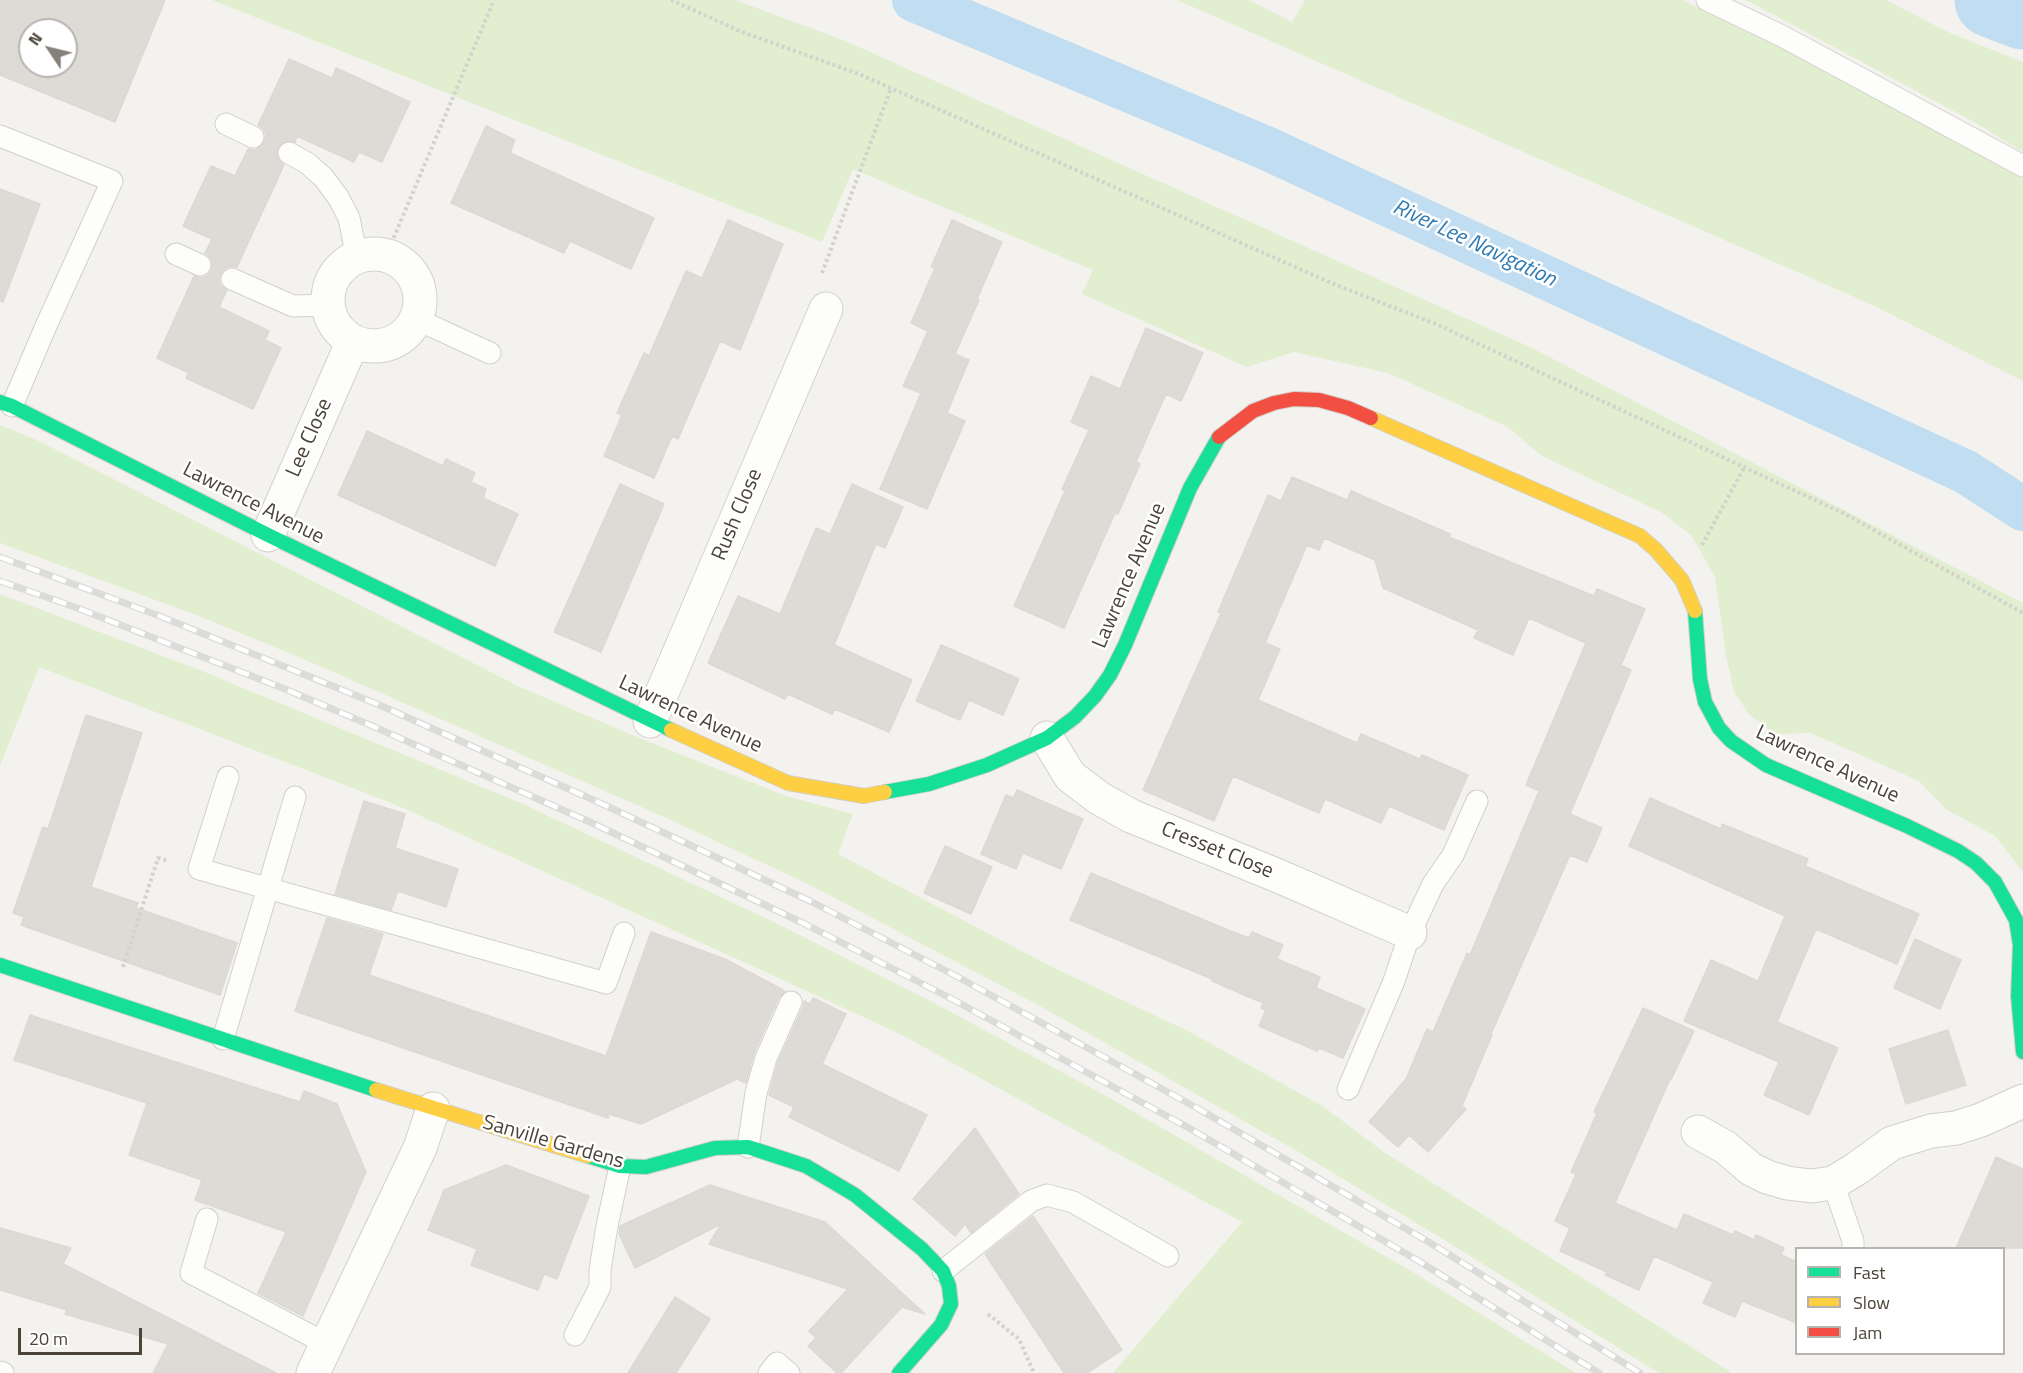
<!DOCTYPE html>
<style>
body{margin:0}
#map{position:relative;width:2023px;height:1373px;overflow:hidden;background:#f4f2ee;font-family:"Titillium Web",sans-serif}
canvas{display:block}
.legend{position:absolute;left:1795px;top:1247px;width:210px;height:108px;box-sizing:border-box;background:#fff;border:2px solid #b7b4b0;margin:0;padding:8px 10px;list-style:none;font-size:18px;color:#4b4439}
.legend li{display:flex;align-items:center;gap:12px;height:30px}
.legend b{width:30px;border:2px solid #b7b4b0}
.north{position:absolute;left:18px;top:18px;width:60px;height:60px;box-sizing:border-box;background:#fff;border:2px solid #b7b4b0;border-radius:50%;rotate:305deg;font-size:16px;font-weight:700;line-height:24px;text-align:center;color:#4b4439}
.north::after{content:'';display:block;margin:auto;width:21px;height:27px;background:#868178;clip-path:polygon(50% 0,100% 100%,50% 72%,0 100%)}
.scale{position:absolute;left:18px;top:1328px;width:124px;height:27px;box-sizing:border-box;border:3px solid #4b4439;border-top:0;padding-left:8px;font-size:18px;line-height:21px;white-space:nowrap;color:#4b4439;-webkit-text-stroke:4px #fff;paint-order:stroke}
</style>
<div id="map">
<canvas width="2023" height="1373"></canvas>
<ul class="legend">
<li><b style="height:8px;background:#16e098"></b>Fast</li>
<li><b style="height:8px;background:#ffcf43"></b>Slow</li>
<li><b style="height:8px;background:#f24e42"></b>Jam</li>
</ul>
<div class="north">N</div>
<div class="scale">20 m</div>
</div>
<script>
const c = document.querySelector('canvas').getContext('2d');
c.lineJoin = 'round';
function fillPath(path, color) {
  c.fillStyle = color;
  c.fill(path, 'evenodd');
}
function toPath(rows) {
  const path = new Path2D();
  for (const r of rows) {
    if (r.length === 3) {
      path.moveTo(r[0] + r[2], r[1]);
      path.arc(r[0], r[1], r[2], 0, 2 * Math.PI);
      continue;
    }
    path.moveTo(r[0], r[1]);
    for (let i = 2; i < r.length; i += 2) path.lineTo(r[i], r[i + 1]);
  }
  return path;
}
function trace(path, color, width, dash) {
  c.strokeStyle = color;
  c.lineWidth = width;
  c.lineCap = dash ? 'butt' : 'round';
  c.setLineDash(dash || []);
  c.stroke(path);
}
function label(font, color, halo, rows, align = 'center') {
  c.font = font + ' "Titillium Web",sans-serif';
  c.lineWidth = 5;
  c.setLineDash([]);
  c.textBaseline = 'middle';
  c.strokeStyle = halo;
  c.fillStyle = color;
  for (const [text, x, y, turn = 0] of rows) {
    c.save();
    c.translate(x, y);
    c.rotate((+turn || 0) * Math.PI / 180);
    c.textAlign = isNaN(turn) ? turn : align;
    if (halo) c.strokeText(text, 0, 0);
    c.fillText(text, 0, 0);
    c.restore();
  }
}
fillPath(toPath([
 [212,0,735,0,843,40,1530,347,2023,603,2023,872,1995,836,1947,810,1919,781,1811,733,1775,734,1749,714,1734,692,1726,655,1715,577,1691,535,1661,512,1542,456,1508,427,1388,373,1294,352,1247,367,1082,294,1093,270,853,169,822,242],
 [1177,0,1249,0,1292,22,1305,0,1682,0,1767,40,1980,154,2023,179,2023,381,1868,303],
 [1746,0,1886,0,1950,33,2023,62,2023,152,1976,123],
 [0,425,41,442,522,688,642,739,786,796,853,814,838,854,1048,965,1190,1032,1324,1107,1384,1152,1732,1373,1659,1373,1454,1246,1297,1151,1038,1005,808,884,662,816,308,661,199,616,0,543],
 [0,594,202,671,523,804,780,925,936,1004,1108,1097,1406,1268,1576,1373,1113,1373,1242,1222,900,1034,746,963,394,804,39,667,0,766]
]), '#e1eecf');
trace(toPath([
 [914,0,1266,148,1966,472,2023,509]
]), '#c0ddf1', 44);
trace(toPath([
 [1992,0,2023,12]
]), '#c0ddf1', 75);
const building = toPath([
 [0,0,165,0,115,122,0,75,0,0],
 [30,30,66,30,66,66,30,66,30,30],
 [289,59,332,78,336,68,410,102,382,162,359,152,354,162,297,136,295,142,283,142,278,147,278,159,284,165,237,267,231,266,225,268,221,273,219,280,221,286,227,290,219,307,269,331,265,340,281,348,253,409,186,378,189,373,157,358,194,276,201,278,207,276,212,270,211,258,205,253,212,239,183,226,211,166,235,176,248,149,255,150,264,143,266,135,263,129,258,125,289,59],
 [486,126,515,140,510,153,654,218,631,269,570,241,564,253,451,203,486,126],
 [0,189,40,204,3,302,0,301,0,189],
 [728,220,783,244,740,350,720,341,678,439,672,436,654,478,604,456,622,415,617,413,624,397,644,353,649,356,686,271,702,278,728,220],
 [952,220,1002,242,977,299,979,300,955,354,969,360,947,413,965,421,927,509,880,489,921,393,903,386,928,331,911,323,935,268,931,267,952,220],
 [1146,328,1203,353,1181,401,1166,394,1136,462,1140,464,1118,514,1115,513,1064,628,1014,606,1065,491,1062,489,1089,430,1071,422,1091,376,1120,389,1146,328],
 [367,431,443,466,446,459,475,473,471,482,486,489,483,498,518,514,495,566,338,495,367,431],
 [1292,477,1347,500,1351,491,1450,534,1449,537,1594,596,1597,589,1645,609,1621,665,1631,670,1570,814,1602,828,1587,862,1570,855,1491,1034,1492,1035,1462,1106,1466,1109,1428,1152,1409,1135,1398,1147,1369,1122,1406,1079,1427,1029,1433,1032,1467,953,1470,955,1539,791,1526,785,1586,643,1529,618,1513,655,1474,638,1478,630,1383,588,1375,560,1324,538,1319,550,1307,545,1265,643,1280,649,1258,700,1357,743,1361,734,1420,759,1422,755,1468,775,1444,830,1389,806,1381,823,1325,799,1319,813,1233,776,1214,821,1143,790,1221,613,1218,612,1268,495,1281,501,1292,477],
 [620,484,664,504,601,652,554,632,620,484],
 [852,484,903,507,885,548,876,544,834,645,912,680,889,732,835,709,832,714,788,694,785,699,708,663,738,596,780,614,816,528,830,534,852,484],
 [941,645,1019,679,1003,715,969,700,960,720,916,701,941,645],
 [86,715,142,733,91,887,138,903,136,908,237,943,220,995,21,925,24,917,13,913,43,827,48,829,86,715],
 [1017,790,1083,819,1061,869,1023,853,1016,869,981,854,1006,795,1013,798,1017,790],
 [1650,798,1721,829,1722,824,1808,859,1805,866,1919,914,1897,964,1816,929,1777,1022,1838,1048,1809,1115,1764,1095,1779,1062,1684,1021,1711,960,1758,981,1785,916,1629,846,1650,798],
 [364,801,405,814,395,848,458,869,446,907,398,891,391,910,335,894,364,801],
 [945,846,992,867,971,914,924,893,945,846],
 [1091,873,1233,932,1249,938,1252,932,1283,945,1277,959,1320,977,1316,988,1365,1009,1343,1058,1319,1048,1317,1051,1259,1026,1266,1010,1261,1008,1263,1003,1212,981,1212,979,1070,920,1091,873],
 [327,918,383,934,369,975,606,1056,651,932,725,959,785,991,779,997,754,1053,746,1083,737,1079,641,1124,609,1114,608,1118,295,1011,327,918],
 [1915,939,1961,960,1940,1009,1894,988,1915,939],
 [813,998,846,1014,822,1064,927,1115,899,1171,789,1117,794,1107,769,1095,778,1062,803,1007,804,1001,810,1004,813,998],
 [1643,1008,1694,1031,1671,1080,1670,1079,1615,1203,1677,1230,1684,1214,1733,1235,1735,1231,1754,1240,1756,1235,1784,1248,1781,1255,1797,1262,1797,1323,1742,1301,1735,1317,1703,1303,1713,1282,1654,1256,1639,1290,1605,1275,1607,1272,1560,1251,1570,1228,1555,1221,1576,1174,1571,1172,1597,1113,1594,1112,1643,1008],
 [30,1015,300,1102,304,1091,337,1104,366,1172,303,1316,258,1293,286,1232,195,1200,202,1180,129,1155,147,1103,14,1060,30,1015],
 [1948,1030,1966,1085,1906,1104,1889,1049,1948,1030],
 [975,1128,1019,1194,971,1233,965,1224,955,1236,913,1199,975,1128],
 [1996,1157,2023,1169,2023,1248,1956,1248,1996,1157],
 [506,1165,589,1196,557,1279,544,1274,538,1290,471,1265,477,1249,428,1230,444,1190,506,1165],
 [710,1185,825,1222,925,1314,902,1307,841,1373,837,1373,808,1346,816,1338,809,1331,848,1289,709,1244,721,1224,635,1268,619,1234,620,1226,710,1185],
 [1033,1216,1122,1350,1087,1373,1064,1373,985,1254,1033,1216],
 [0,1228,71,1248,63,1264,276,1373,153,1373,168,1344,65,1314,67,1310,0,1290,0,1228],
 [675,1297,710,1319,676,1373,628,1373,675,1297]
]);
fillPath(building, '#dedbd6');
trace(building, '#dcd9d4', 1.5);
const lane = toPath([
 [1707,0,1782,36,2023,166],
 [226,124,253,137],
 [0,136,112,181,46,326,12,406],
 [289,153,307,163,323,177,338,197,349,218,357,258],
 [176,254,200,265],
 [232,279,293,306,329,305],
 [416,319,490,353],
 [228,777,199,869,606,983,624,933],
 [223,1039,295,797],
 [1348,1089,1394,981,1410,933,1433,884,1453,855,1477,801],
 [748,1147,756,1093,766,1058,791,1002],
 [1833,1183,1853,1241,1853,1248],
 [207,1219,191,1273,327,1344],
 [943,1271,1031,1201,1047,1195,1073,1202,1168,1256],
 [575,1335,600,1287,600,1270,607,1226,620,1166],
 [0,1372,3,1373],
 [769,1373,777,1363,789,1373]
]);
const street = toPath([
 [374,300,46],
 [268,535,353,341],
 [650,721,826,309],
 [1047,738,1070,776,1099,798,1131,816,1276,875,1410,933],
 [1698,1132,1725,1147,1751,1169,1767,1177,1787,1183,1811,1186,1833,1183,1856,1169,1892,1143,1931,1131,1956,1128,1981,1120,2023,1101],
 [313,1373,420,1148,433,1109]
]);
const fast = toPath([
 [0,402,12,406,268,535,671,730],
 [1695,611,1700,679,1705,702,1719,728,1731,741,1766,765,1907,826,1958,851,1976,863,1995,882,2016,920,2020,945,2018,996,2023,1052],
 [885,792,929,784,987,765,1047,738,1075,717,1095,696,1110,675,1125,645,1190,488,1219,437],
 [0,965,376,1090],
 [588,1156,620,1166,646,1167,715,1148,748,1147,806,1166,855,1195,922,1249,943,1271,949,1286,951,1304,941,1325,899,1373]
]);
const slow = toPath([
 [1371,418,1640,536,1656,550,1682,580,1695,611],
 [671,730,788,783,864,796,885,792],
 [376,1090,588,1156]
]);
const jam = toPath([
 [1219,437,1253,411,1274,403,1294,399,1319,400,1348,408,1371,418]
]);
trace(lane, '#d2d0cb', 23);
trace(street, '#d2d0cb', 35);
trace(fast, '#d3cfc5', 16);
trace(slow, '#d3cfc5', 16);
trace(jam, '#d3cfc5', 16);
trace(toPath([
 [671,0,742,32,859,74,1336,285,1436,324,1845,514,2023,613],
 [389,249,494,0],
 [822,273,891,88],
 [1702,545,1745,466],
 [123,967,158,858,168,861],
 [988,1314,1019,1339,1034,1373]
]), '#d3d2cc', 4, [3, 3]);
trace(lane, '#fdfdfc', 21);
trace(street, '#fdfdfc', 33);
trace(fast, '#16e098', 14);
trace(slow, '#ffcf43', 14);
trace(jam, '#f24e42', 14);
const rail = toPath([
 [0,557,157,615,377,704,598,802,812,902,956,976,1197,1108,1427,1241,1640,1373],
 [0,581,72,606,285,689,370,725,590,822,803,923,952,999,1187,1127,1417,1260,1599,1373]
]);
trace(rail, '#dbdbda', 7);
trace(rail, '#fff', 4.5, [14]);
label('21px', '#4b4439', '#fff', [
 ["Lee Close",310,438,-66],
 ["Lawrence Avenue",253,504,27],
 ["Rush Close",738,515,-67],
 ["Lawrence Avenue",1130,576,-67],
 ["Lawrence Avenue",690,715,25],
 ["Lawrence Avenue",1827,765,25],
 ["Cresset Close",1217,851,22],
 ["Sanville Gardens",553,1143,16]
]);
label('italic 22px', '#2e7ab2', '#fff', [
 ["River Lee Navigation",1474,244,25]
]);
</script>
